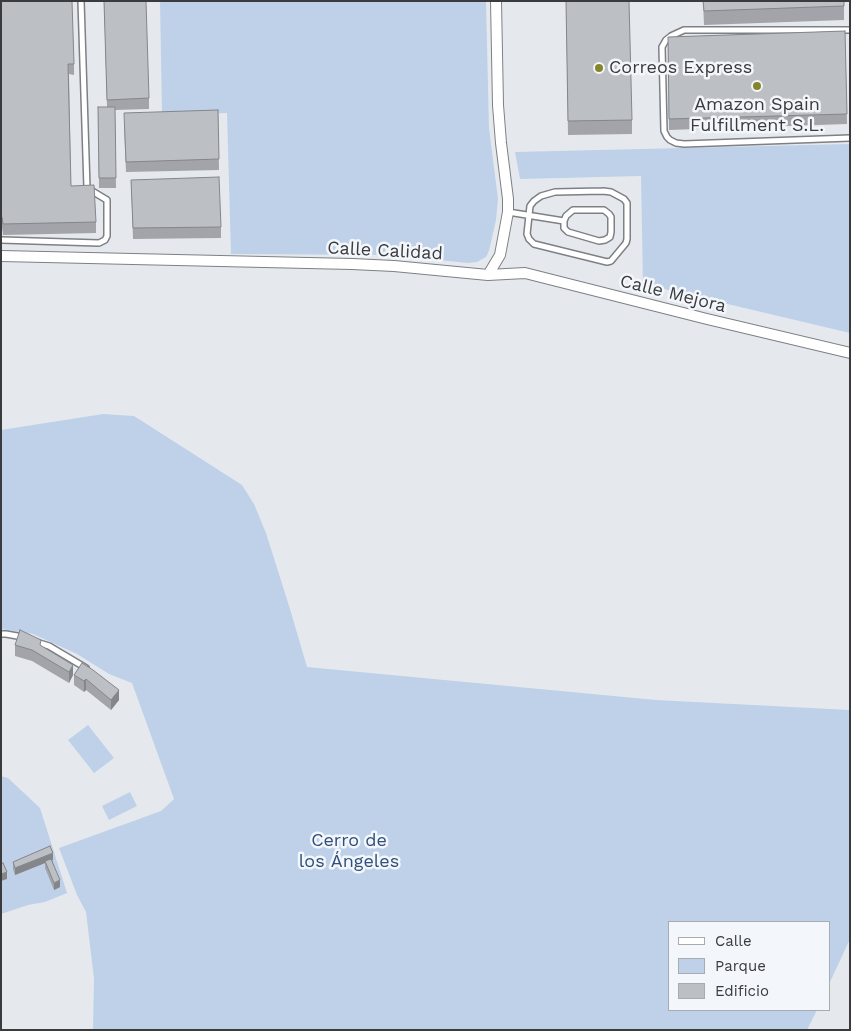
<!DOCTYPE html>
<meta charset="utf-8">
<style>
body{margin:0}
#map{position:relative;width:851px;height:1031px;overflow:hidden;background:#e5e9ee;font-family:"Work Sans",sans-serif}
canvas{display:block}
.frame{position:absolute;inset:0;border:2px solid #3a3b3d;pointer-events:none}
.legend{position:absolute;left:668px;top:921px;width:162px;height:90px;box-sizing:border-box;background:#f3f6fb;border:1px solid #a9abaf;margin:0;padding:6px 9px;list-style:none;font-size:15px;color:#3a3b3d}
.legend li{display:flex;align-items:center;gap:10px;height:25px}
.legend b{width:25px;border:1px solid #a9abaf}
</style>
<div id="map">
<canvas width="851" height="1031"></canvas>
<div class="frame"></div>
<ul class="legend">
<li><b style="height:6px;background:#fff"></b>Calle</li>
<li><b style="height:14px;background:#bed1e9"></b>Parque</li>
<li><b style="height:14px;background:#bcbfc4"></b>Edificio</li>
</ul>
</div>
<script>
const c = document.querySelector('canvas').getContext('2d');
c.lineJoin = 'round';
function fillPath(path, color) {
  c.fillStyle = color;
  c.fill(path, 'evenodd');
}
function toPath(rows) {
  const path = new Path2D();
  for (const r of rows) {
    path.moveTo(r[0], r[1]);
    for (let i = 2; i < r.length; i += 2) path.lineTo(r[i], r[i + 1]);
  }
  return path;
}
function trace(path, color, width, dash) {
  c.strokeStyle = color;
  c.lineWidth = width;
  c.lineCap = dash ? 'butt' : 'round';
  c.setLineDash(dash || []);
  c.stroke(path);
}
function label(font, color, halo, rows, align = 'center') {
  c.font = font + ' "Work Sans",sans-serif';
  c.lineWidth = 5;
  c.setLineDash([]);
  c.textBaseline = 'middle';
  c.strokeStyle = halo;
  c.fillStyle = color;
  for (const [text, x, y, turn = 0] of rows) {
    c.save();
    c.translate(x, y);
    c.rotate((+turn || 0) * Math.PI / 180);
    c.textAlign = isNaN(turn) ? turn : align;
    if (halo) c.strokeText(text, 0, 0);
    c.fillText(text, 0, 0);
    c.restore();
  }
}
fillPath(toPath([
 [160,1,486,1,489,128,498,199,496,220,489,251,486,257,477,262,468,263,389,255,231,254,227,113,162,115],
 [850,144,850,333,643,284,641,176,520,179,515,152],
 [103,414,134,416,242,485,254,504,266,533,290,609,307,667,656,700,850,710,850,939,830,982,830,922,670,922,670,1010,817,1010,807,1030,93,1030,94,979,86,912,77,895,59,848,161,811,174,799,132,683,109,674,77,654,33,634,1,629,1,430],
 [88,725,114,758,94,773,68,740],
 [1,776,8,778,40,808,67,893,45,902,28,905,1,914],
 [130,792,137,806,109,820,102,806]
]), '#bed1e9');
const service = toPath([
 [850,30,684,30,671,36,666,40,662,47,664,131,667,137,670,140,676,143,684,144,850,138],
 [603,191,611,192,624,199,627,203,627,239,626,243,611,261,607,262,534,244,529,239,527,234,530,206,534,201,541,196,555,192,603,191],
 [508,212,564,221,564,228,568,232,599,241,605,240,610,237,611,232,611,217,609,214,604,210,573,210,566,216,564,221],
 [1,240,99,243,105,240,107,236,107,200,87,188,81,1],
 [1,634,6,634,23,637],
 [36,642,49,646,86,668]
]);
const minor = toPath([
 [1,256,352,264,394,266,488,275,525,273,707,319,850,353],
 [488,275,500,255,508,212,508,199,501,143,498,105,496,1]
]);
trace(service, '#7d8084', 8);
trace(minor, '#7d8084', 12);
trace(service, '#fff', 5);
trace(minor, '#fff', 10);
fillPath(toPath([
 [1,1,74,64,74,75,69,74,71,186,96,222,96,233,3,235,2,227,1,227],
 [104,1,149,98,149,109,115,110,116,188,99,188,98,107,107,107],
 [566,1,632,120,632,134,568,135],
 [703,1,844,1,844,20,704,25],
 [845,31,847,124,669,130,668,37],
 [218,110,219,170,126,172,124,124],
 [131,180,221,227,221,238,133,239],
 [15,645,41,646,73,675,69,683,32,661,15,656],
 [82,663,119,700,111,710,86,690,84,692,74,685,74,675],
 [52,860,60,887,54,890,45,868,45,863,15,875,13,869,13,862,53,860]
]), '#a2a4a9');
fillPath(toPath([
 [73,665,73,675,69,683,69,672],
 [86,679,86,690,84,692,84,681],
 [119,690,119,700,111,710,111,700],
 [53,853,53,860,46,863,45,861,45,863,15,875,15,868],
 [7,872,7,879,1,881,1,874],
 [60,880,60,887,54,890,54,883]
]), '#848689');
const building = toPath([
 [1,1,72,1,74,64,68,64,71,186,94,185,96,222,3,224,2,217,1,217,1,1],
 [104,1,146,1,149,98,107,100,104,1],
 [566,1,629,1,632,120,568,121,566,1],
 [703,1,844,1,844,6,704,11,703,1],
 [845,31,847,114,669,119,668,37,845,31],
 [98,107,115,107,116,178,99,178,98,107],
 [218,110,219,159,126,162,124,113,218,110],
 [219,177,221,227,133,228,131,180,219,177],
 [20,630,41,640,40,645,73,665,69,672,32,650,15,645,20,630],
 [82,663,93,670,119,690,111,700,86,679,84,681,74,675,82,663],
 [50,846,53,853,15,868,13,862,50,846],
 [51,859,60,880,54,883,45,861,51,859],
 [3,863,7,872,1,874,1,864,3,863]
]);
fillPath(building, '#bcbfc4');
trace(building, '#848689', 1);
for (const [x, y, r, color] of [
 [599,68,5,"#85852e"],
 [757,86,5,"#85852e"]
]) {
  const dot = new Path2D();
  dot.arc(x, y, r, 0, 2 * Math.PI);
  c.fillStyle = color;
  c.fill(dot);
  trace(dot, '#f3f6fb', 2);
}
label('18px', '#3a3b3d', '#f3f6fb', [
 ["Correos Express",609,68],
 ["Amazon Spain",757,105,"center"],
 ["Fulfillment S.L.",757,126,"center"]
], 'left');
label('18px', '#3a3b3d', '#f3f6fb', [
 ["Calle Calidad",385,251,3],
 ["Calle Mejora",673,294,14]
]);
label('18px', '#2f507c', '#f3f6fb', [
 ["Cerro de",349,841],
 ["los Ángeles",349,862]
]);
</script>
